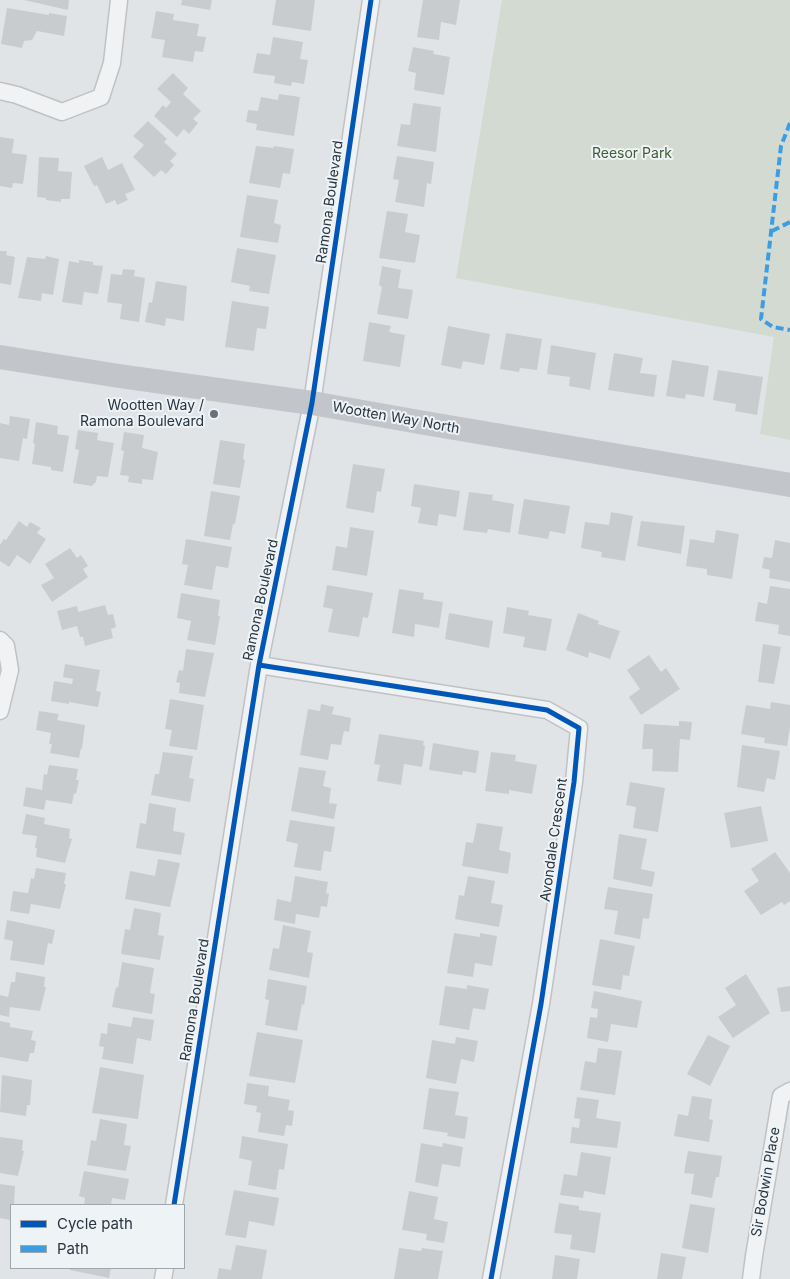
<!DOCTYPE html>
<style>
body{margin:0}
#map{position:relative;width:790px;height:1279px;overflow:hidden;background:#e1e4e6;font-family:Inter,sans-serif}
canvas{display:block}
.legend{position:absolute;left:10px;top:1204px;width:175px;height:65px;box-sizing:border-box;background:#eef3f6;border:1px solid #9fa7ad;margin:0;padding:6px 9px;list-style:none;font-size:15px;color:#283440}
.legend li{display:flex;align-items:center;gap:10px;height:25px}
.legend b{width:25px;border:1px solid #9fa7ad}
</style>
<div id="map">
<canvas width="790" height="1279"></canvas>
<ul class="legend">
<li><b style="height:6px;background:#0057b8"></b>Cycle path</li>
<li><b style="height:6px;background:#3d9de3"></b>Path</li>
</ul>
</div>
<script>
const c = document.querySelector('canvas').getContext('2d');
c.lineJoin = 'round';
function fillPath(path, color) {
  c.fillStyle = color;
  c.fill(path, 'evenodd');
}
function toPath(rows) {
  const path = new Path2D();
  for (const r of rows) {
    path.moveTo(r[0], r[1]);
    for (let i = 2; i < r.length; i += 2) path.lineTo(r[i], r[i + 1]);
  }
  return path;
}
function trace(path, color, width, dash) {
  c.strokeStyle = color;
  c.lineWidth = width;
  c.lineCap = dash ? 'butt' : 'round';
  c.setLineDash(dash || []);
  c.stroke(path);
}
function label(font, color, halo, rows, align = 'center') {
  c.font = font + ' Inter,sans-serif';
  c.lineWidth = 4;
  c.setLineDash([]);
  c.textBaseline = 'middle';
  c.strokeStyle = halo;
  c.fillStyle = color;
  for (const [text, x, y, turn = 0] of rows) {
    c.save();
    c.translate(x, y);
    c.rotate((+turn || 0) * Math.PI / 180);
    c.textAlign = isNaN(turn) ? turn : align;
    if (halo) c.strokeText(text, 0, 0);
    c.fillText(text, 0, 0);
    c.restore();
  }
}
fillPath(toPath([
 [502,0,790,0,790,440,760,434,774,337,456,278]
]), '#d3dad1');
fillPath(toPath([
 [24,0,69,0,68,10],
 [182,0,212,0,210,10,181,5],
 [276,0,315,0,311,31,272,25],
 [423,0,460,0,456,25,441,22,439,40,417,37],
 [7,8,49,15,49,13,67,16,64,36,37,31,32,40,24,41,22,48,1,44],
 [156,11,174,14,173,20,199,24,197,36,206,37,203,52,195,51,193,62,162,57,165,40,151,38],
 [273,37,303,42,300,59,308,60,304,84,292,82,291,86,274,83,275,76,253,73,257,53,270,55],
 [413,47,434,51,433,54,450,57,444,95,414,90,416,73,408,71],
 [173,73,188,88,183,94,201,111,193,119,198,123,189,134,184,129,177,137,154,116,163,105,166,108,171,102,157,89],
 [279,94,300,97,294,136,256,130,257,124,246,122,248,110,258,111,261,97,278,100],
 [413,103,441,107,436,152,397,146,401,124,410,125],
 [148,121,167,139,164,142,177,154,170,161,174,165,166,174,161,170,154,177,133,157,144,145,133,136],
 [0,137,14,139,12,153,27,155,23,184,13,183,12,188,0,186],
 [256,146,273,148,274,146,294,149,290,174,283,173,280,188,249,183],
 [397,156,434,162,431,184,427,183,424,207,395,202,399,180,393,179],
 [39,157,59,158,58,171,72,172,70,199,61,199,61,202,46,200,46,198,37,197],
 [102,157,108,170,122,163,135,190,125,194,128,200,117,205,115,200,106,204,97,185,94,186,84,166],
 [247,195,278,200,274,223,281,225,278,243,240,237],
 [387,211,408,214,405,232,420,235,415,263,379,258],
 [237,248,276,255,269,294,249,291,250,286,231,282],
 [0,251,7,251,6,255,15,257,11,285,0,283],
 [46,256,59,259,53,295,42,293,41,301,18,298,27,257,45,259],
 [79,260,93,262,93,265,103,266,98,294,84,292,82,305,62,302,69,261,79,263],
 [382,266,401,270,398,288,413,290,408,319,377,314,382,287,379,285],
 [123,269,135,270,134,276,145,278,139,322,120,319,122,304,107,302,111,274,122,275],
 [156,281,187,286,184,321,166,318,165,326,145,322,149,302,152,303],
 [232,301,269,307,266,329,257,328,254,351,225,347],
 [369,322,391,326,389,332,405,335,400,367,363,361],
 [448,326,490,334,484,365,463,361,461,369,441,365],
 [506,333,542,339,537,370,520,368,519,372,500,369],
 [551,345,596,353,590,390,569,386,570,377,547,374],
 [614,353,643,358,640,373,657,375,654,397,608,390],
 [672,360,709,366,704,397,686,394,685,399,666,396],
 [718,370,763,377,757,415,735,411,736,404,713,400],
 [10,416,30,419,27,439,23,438,19,461,0,458,0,423,9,425],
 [36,422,58,426,57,434,69,436,63,472,51,470,51,467,32,464,35,444,33,443],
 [78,430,98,433,97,440,114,443,108,477,97,476,96,482,92,486,73,483,79,450,75,449],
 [124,432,144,435,142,448,158,452,153,480,142,479,142,484,128,482,129,476,120,475,124,451,121,450],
 [220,440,245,444,243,459,245,460,240,488,213,484],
 [353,464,385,469,381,492,377,491,374,513,346,508],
 [414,484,460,491,456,517,439,514,437,526,418,523,421,508,411,506],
 [211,491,240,496,235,524,233,524,230,540,204,536],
 [469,492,493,495,492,500,514,504,510,533,488,529,487,533,463,530],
 [524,499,570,506,565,534,550,531,548,539,518,534],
 [611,512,633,516,625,561,601,557,602,552,581,548,585,522,609,525],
 [19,521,27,527,30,522,41,528,37,533,46,539,30,564,17,555,9,567,0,561,0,545,4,539,6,540],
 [641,521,685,526,681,554,637,546],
 [350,527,374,531,367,576,332,570,336,546,347,548],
 [716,530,739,534,732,579,707,575,707,569,686,566,690,539,714,543],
 [186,539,232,547,228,568,216,566,212,590,184,585,188,565,182,564],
 [775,540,790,543,790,582,769,578,770,570,762,568,764,557,772,558],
 [70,548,77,558,81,555,88,566,83,569,88,577,52,602,41,585,54,578,45,564],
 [327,585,373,593,368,618,363,617,359,637,328,632,333,609,323,607],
 [770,586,790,589,790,636,778,634,779,625,755,621,758,602,767,604],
 [399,589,424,593,423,599,443,602,439,628,415,624,414,637,392,633],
 [181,593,220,600,218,616,220,616,215,645,187,640,191,621,177,618],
 [105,605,108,615,113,614,116,627,111,629,113,638,85,646,83,637,80,637,77,626,62,630,57,611,77,606,78,612],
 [507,607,529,611,528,615,552,619,546,651,523,647,525,637,503,633],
 [449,613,493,621,489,648,445,639],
 [578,613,599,621,598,624,620,631,610,659,589,652,588,658,566,650],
 [763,644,781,647,774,684,758,682],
 [186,649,214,653,205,697,179,693,180,683,176,682,179,670,183,671],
 [649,655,661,672,666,668,680,689,641,715,629,697,640,689,627,670],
 [65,664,100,670,96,691,101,692,98,707,69,702,69,704,51,701,54,681,72,684,73,679,63,677],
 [170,699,204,705,197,750,169,746,172,730,165,729],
 [771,702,790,705,790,727,787,746,764,743,765,738,741,734,746,705,770,709],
 [321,704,334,707,332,714,351,718,349,732,344,731,341,745,331,744,328,760,300,755,308,709,320,711],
 [39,711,59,714,57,720,85,725,82,749,81,748,79,758,50,753,52,744,49,744,51,733,36,730],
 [679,721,692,722,690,740,680,739,678,772,652,771,653,749,642,749,644,724,679,726],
 [379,734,424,741,423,745,425,746,422,767,404,764,401,785,377,781,380,765,374,764],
 [433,743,479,751,476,773,463,771,462,775,429,770],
 [742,745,780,751,775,780,767,778,764,792,737,787],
 [163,752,193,756,189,778,194,779,190,802,151,795,155,774,159,774],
 [491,752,516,755,515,761,537,765,532,794,509,790,509,794,485,791],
 [49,765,78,769,76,780,79,780,76,794,74,793,72,804,46,800,44,810,23,806,26,787,42,790,44,774,47,775],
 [299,767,326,771,323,786,331,788,329,803,337,804,334,819,291,811],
 [630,782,665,788,658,832,633,828,636,807,626,805],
 [149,803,176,808,173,831,185,833,181,855,136,848,140,823,146,824],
 [761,806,768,841,731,848,724,813],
 [26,814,45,818,44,824,70,829,69,838,72,839,65,863,36,857,37,848,35,848,37,836,22,834],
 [290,820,335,827,331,852,324,851,321,871,294,867,298,844,286,841],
 [477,823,503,827,499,850,511,853,508,874,462,866,466,842,473,843],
 [619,834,647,839,641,869,655,872,652,887,613,879],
 [775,852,790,873,790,901,784,905,782,902,761,915,744,891,759,881,751,869],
 [158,859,180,863,170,907,125,899,130,871,155,876],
 [36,868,66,873,64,884,66,884,60,909,31,904,29,914,10,911,13,891,28,893,31,878,34,879],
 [295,876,328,882,326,893,329,894,327,907,321,906,319,918,296,914,295,924,274,920,277,899,291,902],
 [468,876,495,881,491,903,503,905,499,927,455,919,459,895,464,896],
 [608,887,653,894,649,919,643,918,640,939,614,934,618,911,604,909],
 [134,908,161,913,158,935,164,936,160,960,121,954,125,929,130,930],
 [7,920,55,930,52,944,48,943,44,965,10,960,13,941,4,939],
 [283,925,311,931,307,952,313,953,309,978,269,970,273,948,279,949],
 [454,933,480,937,480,933,497,936,492,966,475,963,473,977,447,973],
 [600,939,635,946,629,976,623,975,621,990,592,985],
 [122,962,154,968,150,993,155,994,152,1014,112,1007,116,987,118,988],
 [16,972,45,977,44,987,46,987,40,1011,10,1007,9,1017,0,1015,0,995,8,997,11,982,15,982],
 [746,974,770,1013,733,1038,718,1017,736,1005,725,988],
 [268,979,307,986,304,1005,302,1004,297,1031,265,1025,269,1000,265,999],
 [467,985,489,989,485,1010,473,1008,469,1030,439,1025,445,986,467,989],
 [790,986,790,1011,781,1012,777,988],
 [594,991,642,1001,637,1028,611,1024,608,1042,587,1038,590,1017,597,1018,598,1009,591,1008],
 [133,1017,154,1020,151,1041,137,1038,133,1064,102,1059,104,1047,99,1046,101,1033,107,1034,108,1023,131,1027],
 [0,1021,10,1023,10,1027,33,1031,31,1040,36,1041,34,1053,30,1053,28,1062,0,1057],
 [257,1032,303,1040,295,1083,249,1076],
 [708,1035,730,1046,710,1086,687,1074],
 [456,1037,478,1041,474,1062,461,1059,456,1084,426,1078,432,1040,455,1044],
 [598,1048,622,1051,615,1095,580,1090,585,1061,596,1063],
 [100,1067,144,1075,138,1119,92,1113],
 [2,1075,32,1080,30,1105,27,1105,26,1116,0,1112],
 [247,1083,269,1086,268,1096,290,1100,288,1110,294,1111,292,1126,286,1125,284,1136,258,1132,261,1113,256,1112,257,1106,244,1104],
 [429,1088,459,1092,455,1115,468,1117,465,1139,447,1136,448,1133,423,1129],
 [692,1096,712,1099,709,1119,713,1120,709,1142,674,1136,678,1114,688,1116],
 [577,1097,599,1100,596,1118,621,1122,617,1148,570,1143,572,1127,579,1128,580,1119,574,1118],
 [100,1119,127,1124,124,1145,131,1146,126,1171,87,1165,91,1140,96,1141],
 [242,1136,288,1144,284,1170,279,1169,276,1190,248,1185,252,1161,239,1158],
 [0,1137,23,1140,22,1151,24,1151,18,1176,0,1173],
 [421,1143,442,1147,443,1143,463,1147,460,1167,442,1164,438,1187,415,1182],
 [688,1151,722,1156,719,1177,716,1177,712,1198,691,1194,694,1174,684,1173],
 [581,1152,611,1157,605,1195,584,1191,583,1198,560,1195,564,1174,577,1176],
 [84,1171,129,1179,125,1200,112,1198,111,1205,84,1205,85,1198,79,1196],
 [0,1184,15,1186,14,1205,11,1205,10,1220,0,1218],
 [234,1190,279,1198,274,1226,249,1221,246,1238,225,1235],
 [409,1191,438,1197,434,1219,448,1222,444,1243,426,1240,427,1234,402,1230],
 [559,1203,579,1206,579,1210,601,1213,595,1253,570,1249,572,1235,554,1233],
 [690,1204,715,1208,708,1253,682,1248],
 [236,1245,267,1250,262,1279,217,1279,219,1268,231,1270],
 [399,1248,421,1251,422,1248,443,1251,438,1279,394,1279],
 [661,1253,686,1257,682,1279,657,1279],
 [555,1255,580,1259,577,1279,552,1279],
 [70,1268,111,1268,109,1278,70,1270]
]), '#c9ccce');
const street = toPath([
 [0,91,17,95,62,112,101,97,112,63,119,0],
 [0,640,6,646,10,670,0,711],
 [259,665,547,710,579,728,574,782,541,1004,491,1279],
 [174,1205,259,665,312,403,371,0],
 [163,1279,165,1268],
 [751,1279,754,1256,781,1096,790,1091]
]);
trace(street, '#bfc2c4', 19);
trace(street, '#f1f2f3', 16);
trace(toPath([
 [0,357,119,376,312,403,419,422,790,485]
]), '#c2c5c9', 24);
trace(toPath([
 [790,123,781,146,761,319,773,327,790,330],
 [772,231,790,222]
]), '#3d9de3', 4, [8, 4]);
trace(toPath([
 [259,665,547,710,579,728,574,782,541,1004,491,1279],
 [174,1205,259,665,312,403,371,0]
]), '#0057b8', 5);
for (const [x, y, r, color] of [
 [214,414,5,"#69727a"]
]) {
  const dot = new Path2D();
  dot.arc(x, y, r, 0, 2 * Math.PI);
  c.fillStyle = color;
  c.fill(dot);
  trace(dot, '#eef3f6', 2);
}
label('14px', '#425c35', '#eef3f6', [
 ["Reesor Park",632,154]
]);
label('14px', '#283440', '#eef3f6', [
 ["Ramona Boulevard",330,202,-82],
 ["Wootten Way North",396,418,10],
 ["Ramona Boulevard",261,600,-78],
 ["Avondale Crescent",554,840,-82],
 ["Ramona Boulevard",195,1000,-81],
 ["Sir Bodwin Place",766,1182,-80]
]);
label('14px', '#283440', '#eef3f6', [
 ["Wootten Way /",204,406],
 ["Ramona Boulevard",204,422]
], 'right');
</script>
